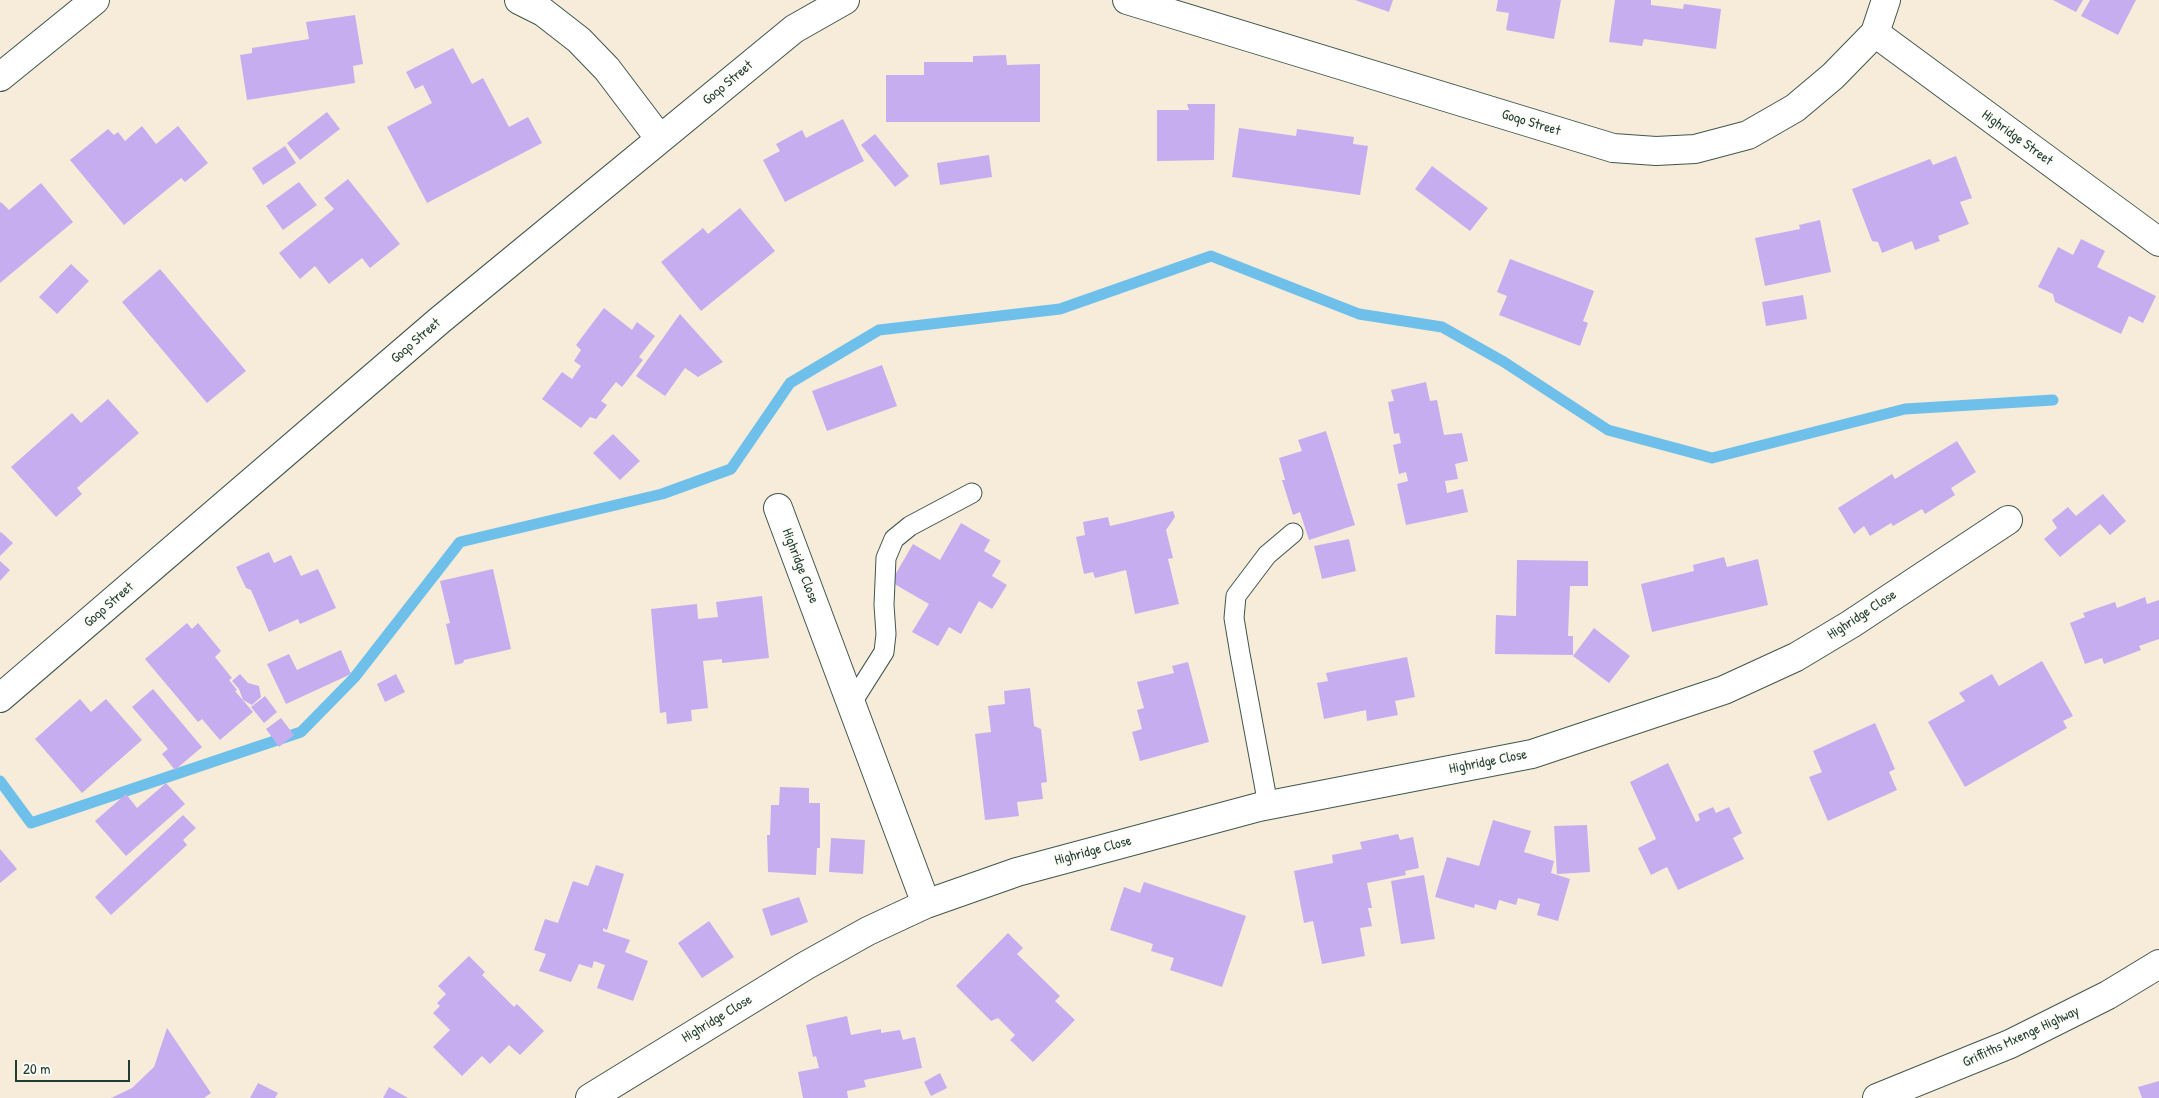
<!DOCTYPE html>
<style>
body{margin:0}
#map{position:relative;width:2159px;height:1098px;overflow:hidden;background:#f7ecd9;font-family:"Patrick Hand",sans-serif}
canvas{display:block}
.scale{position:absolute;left:15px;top:1060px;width:115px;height:22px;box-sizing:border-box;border:2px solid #1f3d34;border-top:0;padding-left:6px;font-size:15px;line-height:18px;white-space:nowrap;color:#1f3d34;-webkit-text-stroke:4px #fdfcf7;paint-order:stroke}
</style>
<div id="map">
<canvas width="2159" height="1098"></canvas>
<div class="scale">20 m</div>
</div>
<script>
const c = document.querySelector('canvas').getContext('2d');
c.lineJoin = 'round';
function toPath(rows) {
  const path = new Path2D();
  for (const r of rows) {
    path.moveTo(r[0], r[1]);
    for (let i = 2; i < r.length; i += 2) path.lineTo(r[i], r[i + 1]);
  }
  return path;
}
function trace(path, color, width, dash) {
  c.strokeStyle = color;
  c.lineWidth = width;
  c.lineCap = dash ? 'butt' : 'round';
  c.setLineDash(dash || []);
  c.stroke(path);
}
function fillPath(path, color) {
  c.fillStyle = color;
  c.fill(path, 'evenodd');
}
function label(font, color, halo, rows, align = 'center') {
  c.font = font + ' "Patrick Hand",sans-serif';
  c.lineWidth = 4;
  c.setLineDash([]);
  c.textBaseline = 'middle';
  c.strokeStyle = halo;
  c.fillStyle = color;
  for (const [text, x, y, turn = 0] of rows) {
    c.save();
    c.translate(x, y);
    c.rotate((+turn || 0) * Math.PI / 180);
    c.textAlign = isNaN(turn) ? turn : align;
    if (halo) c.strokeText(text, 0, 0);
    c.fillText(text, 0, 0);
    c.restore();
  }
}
trace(toPath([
 [0,781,31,823,301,732,354,678,460,542,662,494,731,469,790,383,879,330,1060,309,1211,256,1359,314,1442,327,1504,362,1608,430,1712,458,1905,409,2053,400]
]), '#6ec0ea', 11);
fillPath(toPath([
 [1355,0,1393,0,1389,12],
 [1498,0,1561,0,1554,39,1506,30,1509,13,1496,11],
 [1615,0,1651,0,1651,5,1683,9,1684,4,1721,9,1716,49,1644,39,1642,46,1609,42],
 [2053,0,2083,0,2076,12],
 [2090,0,2136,0,2118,35,2081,16],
 [355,15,363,64,353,66,355,83,247,100,240,55,252,53,252,48,309,39,306,22],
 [453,48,472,84,483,78,509,127,528,117,542,143,427,203,387,127,432,103,423,85,415,89,406,72],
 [1006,55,1007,65,1040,64,1040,122,886,122,886,75,924,75,924,62,973,62,973,56],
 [1187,104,1215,104,1214,160,1157,161,1157,110,1189,110],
 [327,112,340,129,300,160,287,143],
 [843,119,864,161,785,202,763,160,780,151,776,144,802,130,806,138],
 [142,126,156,144,178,126,208,163,185,182,181,178,124,225,70,160,108,129,114,135,118,132,125,141],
 [1239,128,1296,136,1297,129,1354,137,1353,144,1368,146,1360,195,1232,177],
 [875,134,909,176,895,187,861,145],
 [285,146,296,163,263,185,252,168],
 [989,155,992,177,940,185,937,163],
 [1956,156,1972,198,1960,202,1969,224,1938,236,1940,241,1915,250,1912,241,1882,253,1878,242,1872,241,1852,189,1930,159,1933,165],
 [1432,166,1488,208,1470,231,1415,189],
 [348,179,400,244,370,268,362,258,329,284,315,266,300,279,279,253,334,209,324,198],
 [299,182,317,205,283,230,266,206],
 [41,183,73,222,0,283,0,203,1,202,9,210],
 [740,208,775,251,701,311,661,262,703,228,708,234],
 [1820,220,1831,272,1765,286,1755,238,1800,229,1799,225],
 [2081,239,2105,251,2097,267,2156,296,2143,323,2129,316,2121,334,2055,302,2053,294,2038,287,2058,247,2073,255],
 [1510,259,1594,291,1583,321,1588,323,1580,346,1499,315,1507,296,1497,292],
 [71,264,89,281,57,314,39,297],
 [160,269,246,371,207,403,122,302],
 [1803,295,1807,319,1766,326,1762,302],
 [604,308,632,330,637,322,655,336,639,357,643,360,622,387,616,382,601,401,607,405,596,419,590,417,581,428,542,399,562,372,572,379,581,366,574,361,581,350,576,345],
 [680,314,723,362,698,377,685,368,665,396,636,376],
 [882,365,897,406,827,431,812,391],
 [1426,382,1430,401,1437,400,1444,435,1462,433,1468,461,1455,464,1458,479,1445,481,1447,493,1463,489,1468,512,1406,525,1397,484,1408,481,1406,472,1399,474,1393,445,1401,443,1399,433,1394,434,1388,402,1394,401,1391,390],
 [108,399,139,433,77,488,82,494,56,517,11,467,72,413,81,423],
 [1326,431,1355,525,1309,540,1300,512,1293,515,1282,480,1285,480,1279,458,1302,451,1298,440],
 [613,434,640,461,620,480,593,453],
 [1957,441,1976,472,1951,488,1955,495,1925,514,1922,509,1893,526,1891,523,1870,536,1864,526,1854,534,1838,508,1892,474,1895,479],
 [2103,494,2126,521,2110,535,2100,524,2060,557,2044,539,2057,528,2052,520,2068,507,2076,516],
 [1173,511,1175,517,1166,530,1173,558,1168,559,1179,604,1135,614,1126,570,1095,578,1093,572,1084,574,1076,537,1085,535,1083,522,1108,517,1110,526],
 [961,523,990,540,984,551,1001,561,992,576,1007,585,992,609,979,601,961,634,949,627,938,646,912,632,929,604,891,582,913,544,940,560],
 [1,532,13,543,0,556,0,533],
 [1349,539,1356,571,1322,579,1314,546],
 [269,552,274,563,291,555,301,576,318,569,336,608,300,624,298,619,269,632,251,590,246,588,236,567],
 [1724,557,1727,567,1758,559,1768,605,1652,632,1641,584,1694,571,1693,565],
 [1517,560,1588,561,1588,586,1570,586,1568,636,1573,636,1573,655,1495,654,1496,615,1516,616],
 [0,561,10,570,0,581],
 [493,569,511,649,464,660,463,663,455,665,446,624,450,623,440,581],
 [762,596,769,658,722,663,722,659,703,661,708,708,691,710,692,721,667,724,666,712,660,713,651,609,697,604,698,619,718,617,716,602],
 [2145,597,2147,604,2159,600,2159,639,2139,646,2141,650,2104,664,2102,658,2085,664,2070,623,2085,617,2083,613,2115,602,2117,608],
 [187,623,192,629,198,623,221,651,215,657,232,678,229,680,237,690,235,691,253,712,220,740,202,719,198,722,145,659],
 [1594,628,1630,656,1609,683,1573,656],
 [341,650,351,674,286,704,267,664,289,654,297,670],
 [1407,657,1415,697,1395,701,1398,715,1367,721,1366,710,1324,719,1317,683,1328,681,1326,673],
 [2042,661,2073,716,2063,721,2067,728,1965,787,1928,722,1965,701,1959,693,1992,674,1999,686],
 [1188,662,1209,742,1140,761,1132,732,1142,729,1137,710,1144,708,1137,682,1174,673,1172,666],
 [240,674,248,683,259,686,261,697,252,705,243,700,239,689,232,681],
 [396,674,405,692,385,702,377,684],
 [1030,688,1034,726,1041,729,1047,782,1041,783,1043,799,1017,802,1019,816,985,820,975,734,991,732,988,706,1005,704,1004,691],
 [153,689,202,747,175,770,162,754,168,749,132,707],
 [265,696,277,712,264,723,251,707],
 [80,699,91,712,106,699,142,740,82,793,35,739],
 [281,718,294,735,279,747,266,729],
 [1875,723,1895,769,1889,772,1897,790,1828,821,1809,777,1822,772,1813,751],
 [1668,763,1696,822,1700,820,1698,814,1713,807,1716,813,1729,807,1742,833,1733,838,1744,859,1678,890,1667,867,1651,875,1638,848,1656,839,1630,782],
 [166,783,185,804,126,856,95,821,126,794,137,808],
 [780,787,809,788,809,803,820,803,820,848,817,848,816,875,768,872,767,835,770,835,771,805,779,805],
 [183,815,196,828,183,840,187,845,111,915,95,897],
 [1493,820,1531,831,1524,852,1554,861,1551,873,1570,879,1558,921,1537,915,1540,904,1518,898,1516,905,1499,900,1496,910,1475,904,1474,908,1435,897,1447,857,1479,866],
 [1587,825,1590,872,1557,874,1554,826],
 [1398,834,1400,840,1413,837,1419,868,1405,871,1406,875,1367,883,1372,908,1368,908,1372,926,1360,928,1365,956,1322,964,1313,921,1304,923,1294,871,1333,863,1332,855,1362,849,1360,842],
 [831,838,865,840,863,874,829,872],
 [0,849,17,869,0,883],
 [596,865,624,874,607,930,603,928,603,931,630,940,625,952,648,961,633,1001,597,988,605,965,594,961,592,968,579,964,571,982,539,971,546,954,534,950,545,919,558,923,573,881,588,886],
 [1424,875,1435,939,1401,944,1391,881],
 [1144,882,1246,916,1222,987,1170,970,1174,958,1151,951,1153,944,1110,930,1124,887,1140,893],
 [799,897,808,922,771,936,762,909],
 [709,921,734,957,702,978,678,943],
 [1008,933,1023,948,1017,954,1060,996,1055,1001,1075,1020,1033,1062,1010,1040,1015,1035,998,1018,991,1021,956,986],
 [469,956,485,972,482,975,514,1007,517,1004,544,1031,520,1055,509,1045,490,1064,482,1056,462,1076,433,1047,450,1030,433,1013,440,1006,437,1003,446,994,438,986],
 [847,1016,851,1035,881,1029,881,1033,900,1030,903,1040,915,1037,922,1068,864,1080,866,1087,847,1091,848,1098,803,1098,798,1072,819,1068,816,1056,813,1057,806,1025],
 [167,1028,211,1093,204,1098,111,1098,132,1088,154,1067],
 [940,1073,947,1088,931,1096,924,1082],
 [2159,1081,2159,1098,2142,1098,2138,1087],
 [258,1083,278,1093,275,1098,250,1098],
 [389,1087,408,1098,383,1098]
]), '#c5adf0');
const service = toPath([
 [851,704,884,652,886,634,884,605,886,558,894,539,910,526,972,493],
 [1268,805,1240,654,1234,618,1236,596,1267,555,1293,533]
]);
const minor = toPath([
 [519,0,543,12,579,40,607,69,660,139],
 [1127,0,1613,148,1656,151,1695,149,1748,135,1795,108,1833,76,1875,33,1886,0],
 [1875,33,2159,242],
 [0,77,95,0],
 [778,508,926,904],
 [0,698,440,320,794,29,845,0],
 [590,1098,805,966,868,931,926,904,1017,872,1259,807,1532,754,1724,690,1796,657,1851,624,2008,520]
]);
const tertiary = toPath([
 [1877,1098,2010,1044,2108,995,2159,964]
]);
trace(service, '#3f574d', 21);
trace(minor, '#3f574d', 30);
trace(tertiary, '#3f574d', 30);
trace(service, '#fff', 19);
trace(minor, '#fff', 28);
trace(tertiary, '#fff', 28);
label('14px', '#1f3d34', '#fdfcf7', [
 ["Goqo Street",728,83,-40],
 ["Goqo Street",1531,123,17],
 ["Highridge Street",2017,138,36],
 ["Goqo Street",416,341,-41],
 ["Highridge Close",800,566,69],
 ["Goqo Street",109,605,-41],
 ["Highridge Close",1862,615,-33],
 ["Highridge Close",1488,762,-11],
 ["Highridge Close",1093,851,-15],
 ["Highridge Close",717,1019,-31],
 ["Griffiths Mxenge Highway",2021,1037,-25]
]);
</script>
